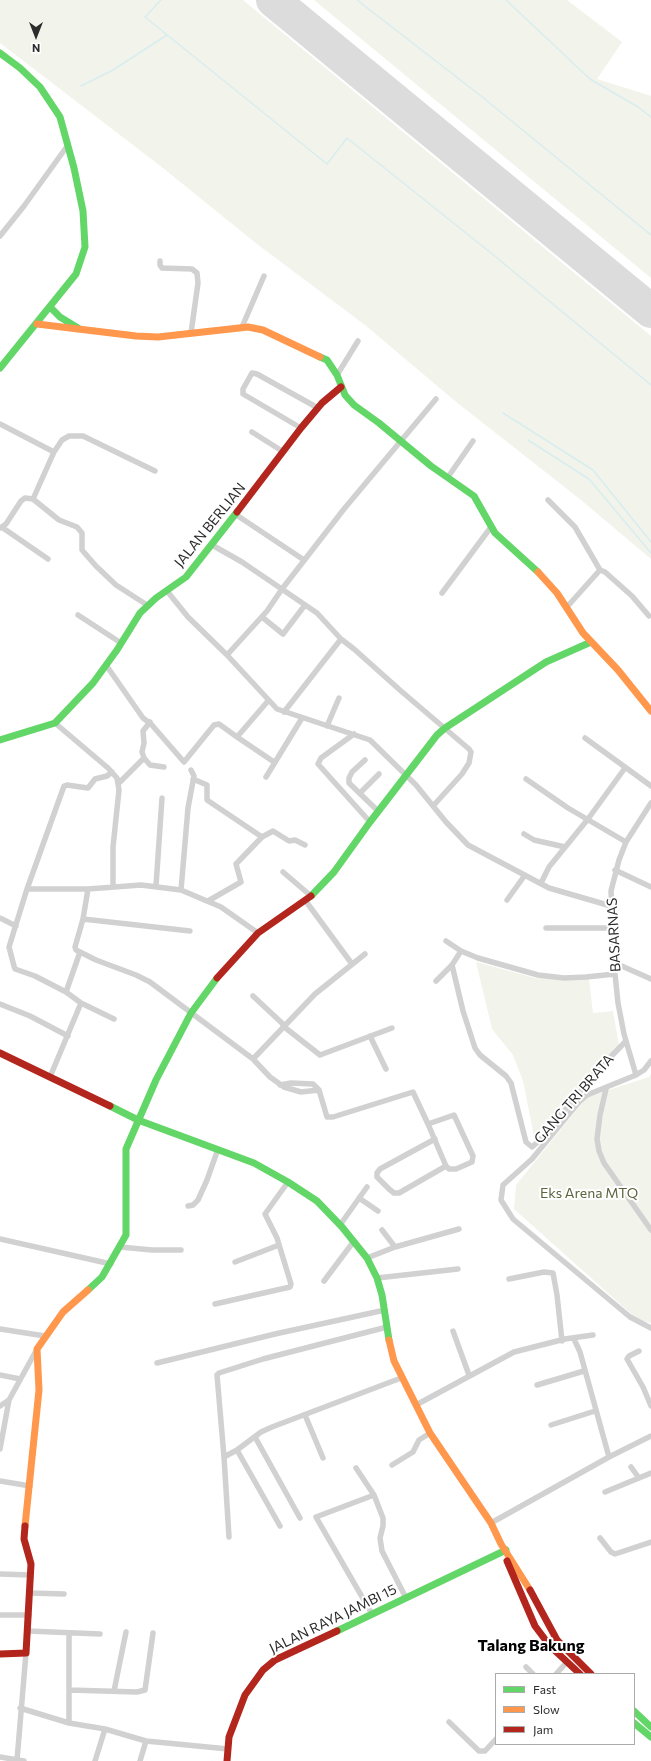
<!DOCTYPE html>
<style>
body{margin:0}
#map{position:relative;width:651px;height:1761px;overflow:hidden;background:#fff;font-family:Commissioner,sans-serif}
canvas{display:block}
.legend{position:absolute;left:495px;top:1673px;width:140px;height:72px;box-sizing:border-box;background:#fff;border:1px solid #ababab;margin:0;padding:5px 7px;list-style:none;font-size:12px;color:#2c2c2c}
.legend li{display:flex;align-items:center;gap:8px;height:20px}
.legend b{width:20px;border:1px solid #ababab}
.north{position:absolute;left:16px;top:16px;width:40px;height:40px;-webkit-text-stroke:3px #fff;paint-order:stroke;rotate:180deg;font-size:11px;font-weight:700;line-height:16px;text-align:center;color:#2c2c2c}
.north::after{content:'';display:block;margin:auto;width:14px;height:18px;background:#2c2c2c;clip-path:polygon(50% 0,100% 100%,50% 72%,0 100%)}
</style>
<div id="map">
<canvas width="651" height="1761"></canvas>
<ul class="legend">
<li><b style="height:5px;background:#63d668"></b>Fast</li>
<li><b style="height:5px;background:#ff974d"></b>Slow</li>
<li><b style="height:5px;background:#b3261e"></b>Jam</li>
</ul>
<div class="north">N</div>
</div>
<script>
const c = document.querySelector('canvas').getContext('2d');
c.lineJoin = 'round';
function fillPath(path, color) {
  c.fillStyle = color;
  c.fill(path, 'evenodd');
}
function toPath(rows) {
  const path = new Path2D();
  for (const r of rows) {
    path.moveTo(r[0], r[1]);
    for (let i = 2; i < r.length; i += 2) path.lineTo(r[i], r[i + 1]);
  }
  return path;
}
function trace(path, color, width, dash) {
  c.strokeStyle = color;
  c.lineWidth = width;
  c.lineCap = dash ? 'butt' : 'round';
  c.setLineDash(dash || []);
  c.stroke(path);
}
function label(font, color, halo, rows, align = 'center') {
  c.font = font + ' Commissioner,sans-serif';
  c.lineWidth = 4;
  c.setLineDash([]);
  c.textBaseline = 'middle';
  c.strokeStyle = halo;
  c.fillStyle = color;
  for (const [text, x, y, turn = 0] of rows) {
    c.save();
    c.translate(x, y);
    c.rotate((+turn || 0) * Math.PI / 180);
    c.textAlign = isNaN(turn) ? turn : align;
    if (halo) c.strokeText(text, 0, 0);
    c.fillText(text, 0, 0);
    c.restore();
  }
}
fillPath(toPath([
 [0,0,243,0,651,336,651,559,581,500,455,401,365,325,257,244,163,168,0,43],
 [314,0,567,0,622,42,597,79,651,96,651,278],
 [476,962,535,978,589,979,593,1013,613,1011,619,1045,534,1136,523,1081,513,1055,492,1029],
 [651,1074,651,1323,638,1320,514,1209,516,1185,587,1097,649,1077]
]), '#f2f3eb');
trace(toPath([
 [161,0,145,17,327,164,347,138,491,253,651,385],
 [357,0,481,96,651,235],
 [506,0,590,79,638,107,651,117],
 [81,86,113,70,167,35],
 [503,413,593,470,651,542],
 [528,440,589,479,651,553]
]), '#d8edef', 1.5);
trace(toPath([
 [272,0,273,0]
]), '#dcdcdc', 14);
trace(toPath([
 [273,0,651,311]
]), '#dcdcdc', 34);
trace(toPath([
 [0,236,24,206,68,145],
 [160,261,160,265,162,268,192,269,197,273,198,283,191,333],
 [242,327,264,276],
 [337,375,358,341],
 [0,424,54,452],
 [301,428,243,394,243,389,252,373,257,374,318,408],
 [252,432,282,451],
 [448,477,473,441],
 [33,499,54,452,62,440,69,436,83,436,155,471],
 [548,500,575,527,600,570,605,572,632,596,649,616],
 [235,514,304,560],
 [0,528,6,524,21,501,25,498,33,499,59,520,77,527,82,533,82,550,96,566,116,585,147,605],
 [3,528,48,559],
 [212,545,242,562,317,613,341,639,354,649,401,691,469,749,471,752,469,763,462,774,433,806],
 [167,591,188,617,227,655,277,709,370,740,416,785,446,822,468,845,549,888,611,906],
 [442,593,491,527],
 [566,608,600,570],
 [78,615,121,643],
 [262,617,283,634,305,605],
 [227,655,267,611,282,589,344,509,436,399],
 [106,665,143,718,151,724,184,762,214,725,219,724,237,737,268,701],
 [284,712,341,639],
 [55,723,108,768,117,778,119,790,113,847,113,887],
 [327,726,339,698],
 [354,734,321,758,318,764,370,822],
 [237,737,274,762],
 [585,738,651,786],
 [144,758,150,765,164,767],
 [365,760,352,772,349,778,349,783,378,811],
 [266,777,302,718],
 [193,779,207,785,207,800,262,837,236,864,241,882,208,901],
 [526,779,568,808,626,842],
 [119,783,144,758,142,752,144,743,143,731,150,722],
 [360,793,379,774],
 [524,834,534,840,565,847],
 [262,837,273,831,289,841,295,840,305,845],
 [615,870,651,887],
 [283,872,311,896],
 [541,883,549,867,588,819,625,768],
 [156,886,162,798],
 [27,889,64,786,67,785,88,788,95,779,107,776,112,772],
 [88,889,83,919,75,947,76,950,96,960,136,975,150,982,253,1059,315,994,365,954],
 [181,890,188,808,194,776,191,770],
 [305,900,352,964],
 [507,900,525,875],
 [0,918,16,926],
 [83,919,190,931],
 [546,928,613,928],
 [446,941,461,951,478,958,538,975,564,978,586,977,615,974],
 [615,963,651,979],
 [452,965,463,1011,475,1048,480,1055,506,1076,511,1083,526,1142,532,1147,540,1140,598,1070,626,1041],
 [436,981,452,965,461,951],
 [66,992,80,952],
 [253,996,284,1025],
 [81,1003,114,1019],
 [0,1004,30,1016,68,1036],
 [283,1026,320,1055,392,1028],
 [370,1036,386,1069],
 [253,1059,270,1077,284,1087,301,1092,319,1090,327,1117,333,1117,413,1092,428,1124,446,1166,449,1169,456,1169,472,1162,473,1156,454,1115,428,1124],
 [651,1061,644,1070,636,1075,587,1095,579,1102,532,1159,503,1185,501,1200,513,1219,630,1317,651,1328],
 [636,1075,624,1034,618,1003,615,974,611,891,619,860,626,842,651,803],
 [50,1077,81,1003,66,992,35,976,15,969,14,966,9,947,27,889,88,889,141,885,181,890,221,907,258,933],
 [280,1085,291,1083,313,1084,319,1090],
 [606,1089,600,1115,597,1139,599,1151,604,1163,651,1230],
 [435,1139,380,1169,377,1173,377,1177,389,1189,394,1193,399,1193,446,1166],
 [359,1198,378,1211],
 [188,1206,193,1205,198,1200,207,1180,218,1149],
 [340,1225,367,1187],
 [382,1230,395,1247],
 [0,1239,111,1264],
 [120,1247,152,1250,181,1250],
 [367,1258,395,1247,459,1229],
 [235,1262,279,1245],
 [377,1278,458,1269],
 [509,1279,544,1272,553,1273,557,1295,562,1341],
 [324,1281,354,1241],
 [215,1304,290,1287,291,1284,277,1238,265,1214,288,1182],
 [0,1329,45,1336],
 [453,1331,469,1375],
 [574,1339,580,1352,609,1457],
 [639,1351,629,1356,627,1359,643,1387,651,1406],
 [157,1363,275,1334,385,1310],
 [0,1375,20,1379],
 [537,1385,584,1371],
 [416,1405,514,1352,565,1339,593,1335],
 [0,1406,9,1400],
 [305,1415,323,1458],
 [551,1425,595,1411],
 [255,1437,300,1518],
 [0,1449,9,1400,37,1349],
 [237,1450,280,1526],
 [224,1457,217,1375,219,1373,263,1359,387,1327],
 [392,1465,413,1452,419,1440,430,1433],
 [631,1467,639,1478],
 [356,1468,374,1495,383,1518,383,1526,380,1538,382,1551,406,1598],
 [0,1481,30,1486],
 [605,1492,651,1473],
 [491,1523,609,1457,651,1436],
 [229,1537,224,1457,237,1450,261,1432,272,1427,401,1378],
 [600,1538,611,1552,615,1554,651,1542],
 [0,1574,30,1575],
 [29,1593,64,1594],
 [372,1614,316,1517,374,1495],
 [0,1615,29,1615],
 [28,1631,100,1634],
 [526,1667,533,1674],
 [556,1674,566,1663],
 [69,1690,137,1692,145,1690,153,1633],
 [114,1691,126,1632],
 [20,1708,69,1723,105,1729,146,1741,228,1749],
 [449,1722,479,1751,485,1751,496,1739],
 [69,1723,69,1633],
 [0,1757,24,1761],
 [17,1760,26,1653],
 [95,1761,105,1729],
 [140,1761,146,1741]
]), '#d1d1d1', 5.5);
trace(toPath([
 [0,53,20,68,40,87,60,117,74,168,83,211,85,247,76,274,0,368],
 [50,307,60,317,78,328],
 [320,357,327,360,337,375,345,395,354,405,379,423,431,466,474,496,495,533,538,572],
 [0,740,55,723,93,683,117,650,140,613,156,598,186,577,237,512],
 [311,896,334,872,370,822,437,735,445,728,546,662,591,642],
 [110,1106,138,1120,254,1163,288,1182,317,1201,342,1227,367,1258,377,1278,382,1295,389,1340],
 [88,1290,102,1277,126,1235,126,1149,156,1080,191,1013,217,978],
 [337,1631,506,1550],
 [634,1711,651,1727],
 [634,1723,651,1737]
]), '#63d668', 7);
trace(toPath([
 [37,324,136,336,158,337,248,327,263,330,320,357],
 [538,572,557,593,583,633,618,670,651,711],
 [389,1340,394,1361,430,1433,491,1523,501,1544,530,1590],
 [25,1526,39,1390,37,1349,63,1312,88,1290]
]), '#ff974d', 7);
trace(toPath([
 [237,512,301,428,322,403,341,387],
 [217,978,258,933,311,896],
 [0,1053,110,1106],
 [507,1561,535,1626,550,1646,580,1674],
 [530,1590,557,1640,591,1674],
 [0,1654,26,1653,31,1564,24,1539,25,1526],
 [227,1761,229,1737,245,1695,263,1670,275,1660,337,1631]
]), '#b3261e', 7);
label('14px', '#2c2c2c', '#fff', [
 ["JALAN BERLIAN",210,525,-51],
 ["BASARNAS",614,935,-93],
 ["GANG TRI BRATA",574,1099,-49],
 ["JALAN RAYA JAMBI 15",333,1619,-26]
]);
label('14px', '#5b643d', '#fff', [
 ["Eks Arena MTQ",589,1193]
]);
label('bold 16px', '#000', '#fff', [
 ["Talang Bakung",531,1646]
]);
</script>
